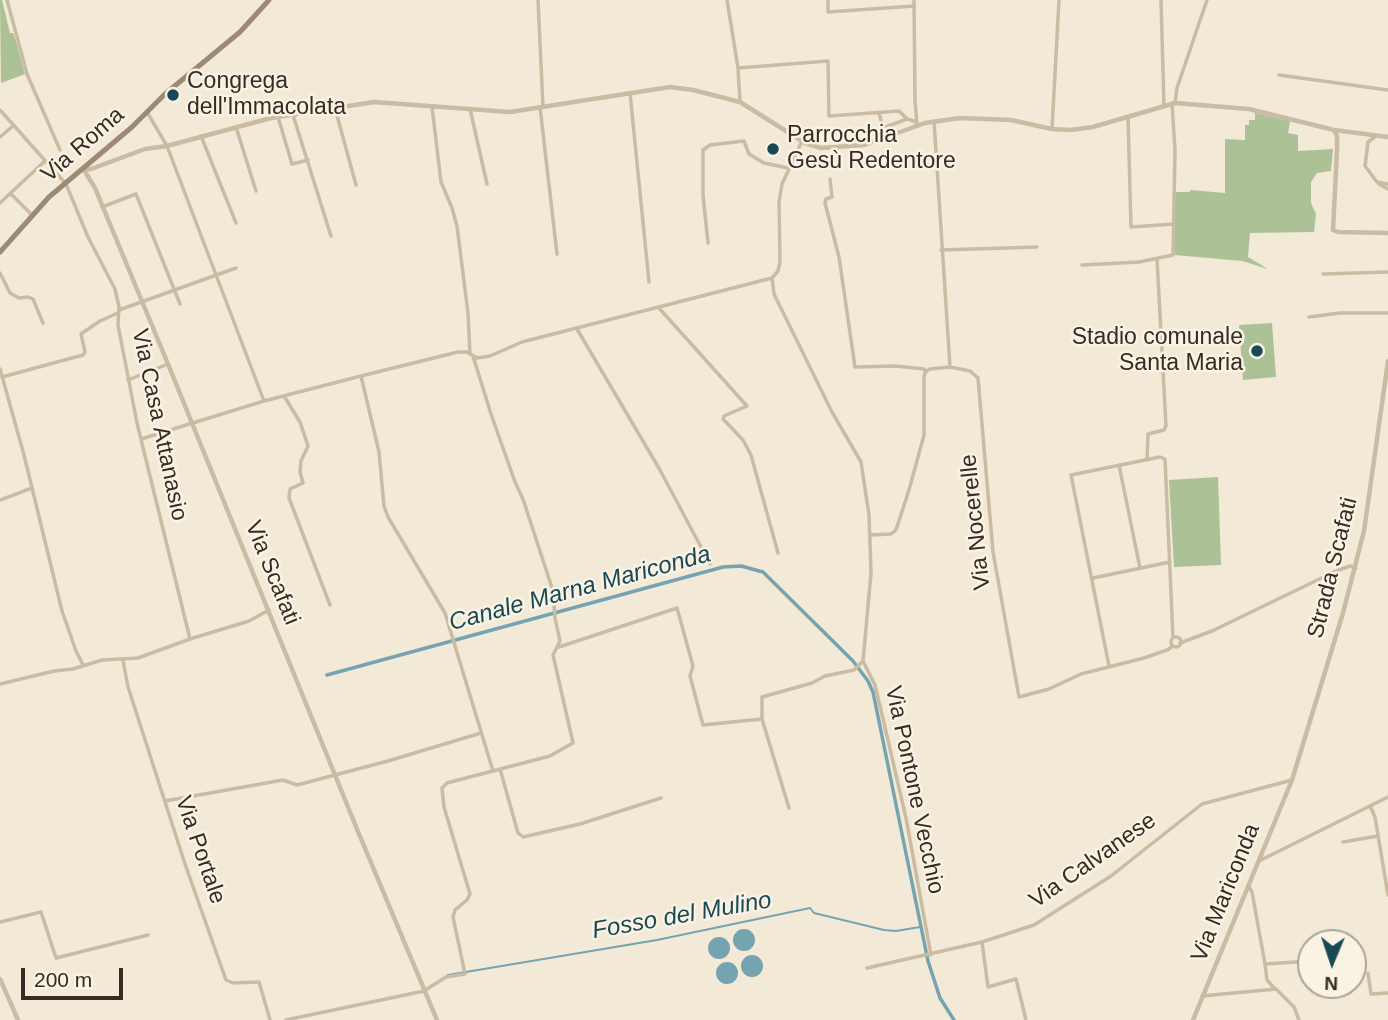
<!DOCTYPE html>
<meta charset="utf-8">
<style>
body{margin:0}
#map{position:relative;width:1388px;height:1020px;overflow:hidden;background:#f2e9d7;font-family:Arial,sans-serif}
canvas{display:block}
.north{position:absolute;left:1297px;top:929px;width:70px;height:70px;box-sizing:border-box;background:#faf3e3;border:2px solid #aba397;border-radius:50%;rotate:182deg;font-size:19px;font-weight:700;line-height:28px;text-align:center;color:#342c25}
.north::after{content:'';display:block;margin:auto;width:24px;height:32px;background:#194957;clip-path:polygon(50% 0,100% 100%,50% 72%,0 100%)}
.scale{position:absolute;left:21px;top:968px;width:102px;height:32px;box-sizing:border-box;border:4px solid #342c25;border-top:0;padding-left:9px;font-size:21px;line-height:24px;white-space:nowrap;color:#342c25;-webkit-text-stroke:5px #faf3e3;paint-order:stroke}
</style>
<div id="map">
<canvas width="1388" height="1020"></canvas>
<div class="north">N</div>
<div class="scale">200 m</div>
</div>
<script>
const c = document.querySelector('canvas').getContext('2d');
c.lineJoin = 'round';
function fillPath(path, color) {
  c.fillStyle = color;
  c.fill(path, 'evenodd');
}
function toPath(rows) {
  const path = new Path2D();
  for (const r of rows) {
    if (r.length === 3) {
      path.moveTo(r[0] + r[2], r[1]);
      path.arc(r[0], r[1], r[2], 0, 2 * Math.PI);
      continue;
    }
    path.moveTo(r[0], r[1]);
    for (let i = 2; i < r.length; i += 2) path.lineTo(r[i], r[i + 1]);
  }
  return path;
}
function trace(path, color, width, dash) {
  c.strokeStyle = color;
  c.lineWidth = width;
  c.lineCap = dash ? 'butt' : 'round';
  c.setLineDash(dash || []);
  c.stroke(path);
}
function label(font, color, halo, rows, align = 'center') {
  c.font = font + ' Arial,sans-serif';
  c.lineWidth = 5;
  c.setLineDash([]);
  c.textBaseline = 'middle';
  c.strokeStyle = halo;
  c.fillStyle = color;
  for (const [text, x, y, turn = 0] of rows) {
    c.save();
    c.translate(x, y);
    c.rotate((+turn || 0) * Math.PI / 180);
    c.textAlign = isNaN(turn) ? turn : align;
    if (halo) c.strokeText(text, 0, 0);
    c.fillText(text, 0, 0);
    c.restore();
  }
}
fillPath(toPath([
 [0,0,2,0,10,33,13,33,16,41,25,74,1,83],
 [1255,113,1290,121,1288,133,1298,135,1298,151,1333,149,1331,171,1317,173,1311,182,1311,203,1316,214,1314,232,1250,233,1248,257,1268,269,1242,261,1175,255,1175,192,1190,192,1190,190,1225,193,1225,139,1245,140,1245,125,1249,125,1249,120,1255,120],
 [1272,323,1276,377,1243,380,1239,325],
 [1218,477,1221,565,1174,567,1169,480]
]), '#acc196');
fillPath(toPath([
 [744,940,11],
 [719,948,11],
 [752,966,11],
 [727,973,11]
]), '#75a4b0');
trace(toPath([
 [448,975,657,940,810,908,814,913,884,930,896,931,920,927]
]), '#75a4b0', 2);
trace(toPath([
 [327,675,723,567,741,566,763,572,853,661,868,681,873,692,928,961,940,998,954,1020]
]), '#75a4b0', 3.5);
trace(toPath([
 [7,0,27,74,60,150],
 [538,0,543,107],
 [727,0,738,68,740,102],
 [828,0,828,12,914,6],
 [914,0,915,101,917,124],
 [1161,0,1164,106],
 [738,68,828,61,829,116,899,111,907,119,917,122],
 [1279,75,1388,90],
 [630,93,649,282],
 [1175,103,1177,88,1207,0],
 [432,107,441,182,452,208,457,226,468,313,470,354],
 [540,107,557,254],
 [335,108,356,185],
 [470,109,487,184],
 [0,110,66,184,88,237,115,289,119,307,118,325,137,423,190,639],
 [147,112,167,146,264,401],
 [879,113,883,128,907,119],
 [293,115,331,236],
 [278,117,292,164,308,160],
 [1128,117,1131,227,1174,224],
 [934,121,950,367,970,371,978,378,993,552,1019,697,1049,689,1081,674,1144,658,1167,650,1173,646],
 [236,127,256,191],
 [1052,129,1059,0],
 [201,136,236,223],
 [1376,136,1368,142,1365,166,1377,182,1388,184],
 [0,137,13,126],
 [830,179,832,197,826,199,825,203,839,257,855,367,896,366,924,369,926,372],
 [1379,184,1388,189],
 [11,194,32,215],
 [0,203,45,161],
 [102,207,136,194,180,304],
 [708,243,703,195,703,150,710,145,744,141,749,154,764,163,788,168],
 [941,250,1037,247],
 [1082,265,1139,262,1173,255,1175,150,1172,103],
 [0,273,10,293,19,298,28,297,33,299,43,323],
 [1323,274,1388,272],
 [772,278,774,294,832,412,861,462,869,515,871,573,863,661,875,685,887,736,906,818,931,955],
 [772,278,778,271,780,262,779,202,782,184,802,141],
 [658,307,747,406,724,416,723,419,743,440,751,455,778,553],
 [119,310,236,268],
 [1309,317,1340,313,1388,313],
 [577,329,660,470,710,564],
 [0,369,24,455,62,611,76,651,83,665],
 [361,376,379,452,384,506,388,517,445,613,493,771],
 [2,377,83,355,85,352,81,334,100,321,118,313],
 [128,380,168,364],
 [284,396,300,422,308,446,301,461,300,472,303,483,290,489,289,498,330,605],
 [141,439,264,401,361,376,458,352,467,352,477,358,490,356,522,342,772,278],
 [1147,460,1148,434,1164,430,1166,426,1157,259],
 [1119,465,1140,568],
 [0,500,32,488],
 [870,535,891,534,896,530,909,490,924,435,924,377,925,372,930,369,950,367],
 [1093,578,1170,562],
 [1176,642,5],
 [1180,643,1212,631,1336,571,1350,566,1356,568],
 [559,647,677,608,693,666,690,676,703,725,762,719,789,808],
 [123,660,128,687,138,718,185,864,226,980,233,983,259,982,270,1020],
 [1109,666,1071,475,1160,457,1165,459,1173,638],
 [0,684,54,671,73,669,102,660,138,658,190,639,249,621,269,610],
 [762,719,762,697,812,683,825,676,854,670,863,661],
 [500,769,518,833,523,837,580,824,661,798],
 [165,801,283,780,297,785,388,761,481,733],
 [1370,806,1375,817,1388,895],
 [1343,842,1378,836],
 [1259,861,1388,797],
 [1249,887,1252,892,1265,964,1311,961],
 [0,922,41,912,56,958,148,935],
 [982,942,988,987,1016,979,1026,1020],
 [1265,964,1267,980,1275,989],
 [867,968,982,942,1034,925,1111,876,1202,804,1292,780],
 [1368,973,1371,994,1388,993],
 [1202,996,1276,989,1294,1007,1299,1020],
 [286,1020,424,991,446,977,465,974,453,917,455,910,467,900,470,894,444,807,442,788,447,783,550,756,573,743,553,655,560,641,555,618,553,591,523,499,515,482,491,414,473,356]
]), '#cabba3', 3.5);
trace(toPath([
 [1334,130,1337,136,1337,150,1333,230,1338,232,1388,233],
 [0,979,18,1020],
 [437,1020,359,834,168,364,95,188,84,170,91,169,145,149,167,146,271,118,374,102,510,112,670,87,693,90,740,102,805,143,821,148,864,145,925,123,960,118,1011,120,1052,129,1071,130,1093,127,1175,103,1249,109,1334,130,1388,137],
 [1193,1020,1292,780,1343,613,1364,531,1388,361]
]), '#cabba3', 4.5);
trace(toPath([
 [0,252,49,197,132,127,165,94,240,32,269,0]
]), '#9d8a74', 5);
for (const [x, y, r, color] of [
 [173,95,7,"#194957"],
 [773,149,7,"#194957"],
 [1257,351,7,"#194957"]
]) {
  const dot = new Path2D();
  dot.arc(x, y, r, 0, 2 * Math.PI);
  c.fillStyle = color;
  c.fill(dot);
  trace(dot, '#faf3e3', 2.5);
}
label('23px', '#342c25', '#faf3e3', [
 ["Congrega",187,82],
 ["dell'Immacolata",187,108],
 ["Parrocchia",787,136],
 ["Gesù Redentore",787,162],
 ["Stadio comunale",1243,338,"right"],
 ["Santa Maria",1243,364,"right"]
], 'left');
label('23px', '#342c25', '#faf3e3', [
 ["Via Roma",83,145,-41],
 ["Via Casa Attanasio",159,425,78],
 ["Via Nocerelle",976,522,-96],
 ["Strada Scafati",1333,568,-76],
 ["Via Scafati",272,573,68],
 ["Via Pontone Vecchio",914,790,78],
 ["Via Portale",200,850,71],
 ["Via Calvanese",1093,861,-35],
 ["Via Mariconda",1226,893,-68]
]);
label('italic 24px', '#194957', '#faf3e3', [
 ["Canale Marna Mariconda",580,589,-15],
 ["Fosso del Mulino",682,916,-10]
]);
</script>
